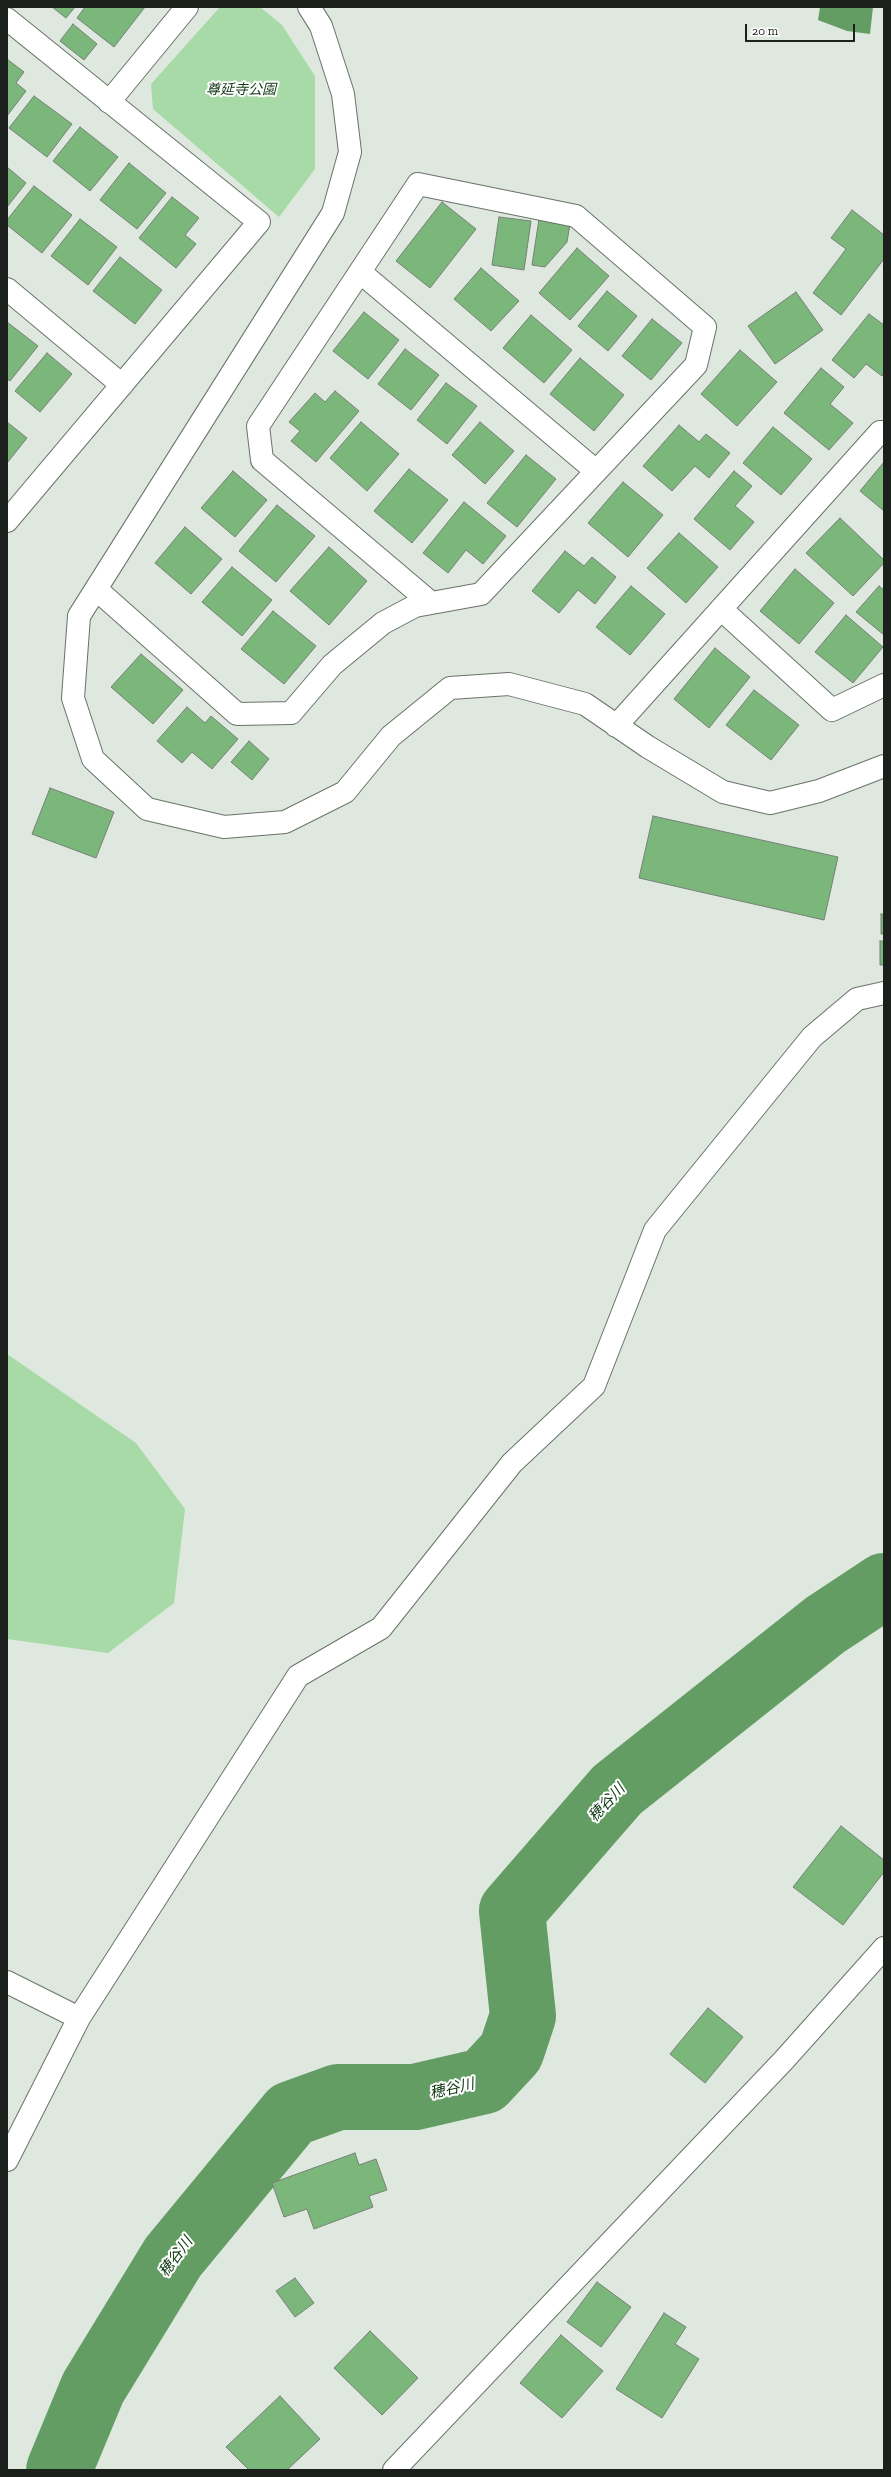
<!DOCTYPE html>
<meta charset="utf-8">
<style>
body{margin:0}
#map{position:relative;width:891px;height:2477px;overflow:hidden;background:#dee8de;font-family:"Zilla Slab",serif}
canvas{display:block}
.frame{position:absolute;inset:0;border:8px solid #1c201c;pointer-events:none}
.scale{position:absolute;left:745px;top:24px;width:110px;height:18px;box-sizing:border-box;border:2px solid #1c201c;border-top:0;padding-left:5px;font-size:12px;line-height:14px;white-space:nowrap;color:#1c201c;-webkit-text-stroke:3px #fff;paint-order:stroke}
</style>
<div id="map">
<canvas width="891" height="2477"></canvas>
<div class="frame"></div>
<div class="scale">20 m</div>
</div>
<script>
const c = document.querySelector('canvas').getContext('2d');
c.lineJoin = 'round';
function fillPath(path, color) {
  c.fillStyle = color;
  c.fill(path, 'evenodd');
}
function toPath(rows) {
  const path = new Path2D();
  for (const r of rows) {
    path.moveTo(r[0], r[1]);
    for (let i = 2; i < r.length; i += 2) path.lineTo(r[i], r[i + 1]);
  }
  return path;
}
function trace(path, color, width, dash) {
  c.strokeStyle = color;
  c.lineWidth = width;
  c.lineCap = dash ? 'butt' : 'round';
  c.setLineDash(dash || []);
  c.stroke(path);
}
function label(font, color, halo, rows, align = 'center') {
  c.font = font + ' "Zilla Slab","Noto Sans JP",serif';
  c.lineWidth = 4;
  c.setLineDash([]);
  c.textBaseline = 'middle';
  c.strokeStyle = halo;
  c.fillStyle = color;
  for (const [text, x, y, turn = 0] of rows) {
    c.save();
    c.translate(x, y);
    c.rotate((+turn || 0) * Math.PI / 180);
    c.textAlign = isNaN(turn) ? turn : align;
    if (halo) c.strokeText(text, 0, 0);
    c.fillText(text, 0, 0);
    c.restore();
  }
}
fillPath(toPath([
 [220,7,260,7,282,25,315,76,315,169,279,217,153,109,151,84],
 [7,1354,136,1443,185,1509,174,1603,108,1653,7,1639]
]), '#a8daa7');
fillPath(toPath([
 [820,7,873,7,870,34,847,31,818,20]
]), '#639d64');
trace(toPath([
 [59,2470,93,2388,173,2257,291,2114,338,2097,415,2097,484,2081,511,2052,523,2016,512,1911,617,1790,825,1625,884,1586]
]), '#639d64', 66);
const building = toPath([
 [52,7,75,7,66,18,52,7],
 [85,7,145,7,114,47,77,18,85,7],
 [73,24,97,44,84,60,60,41,73,24],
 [7,59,24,72,16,83,26,91,7,116,7,59],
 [34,96,72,124,47,157,9,128,34,96],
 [80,127,118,157,90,191,53,161,80,127],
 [129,163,166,193,137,229,100,200,129,163],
 [7,167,26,183,7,207,7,167],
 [34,186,72,215,42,253,7,225,7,220,34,186],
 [172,197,199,218,185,235,196,244,176,268,139,238,172,197],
 [442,202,476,229,430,288,396,261,442,202],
 [852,210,884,235,884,259,841,315,813,293,846,249,831,238,852,210],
 [499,217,531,221,524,270,492,265,499,217],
 [80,219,117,247,88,285,51,256,80,219],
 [539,219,570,224,567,242,545,267,532,265,539,219],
 [577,248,609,276,570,320,539,293,577,248],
 [120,257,162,290,135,324,93,291,120,257],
 [481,268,519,301,491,331,454,299,481,268],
 [607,291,637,316,608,351,578,326,607,291],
 [796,292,823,330,775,364,748,326,796,292],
 [364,312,399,340,368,379,333,351,364,312],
 [869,314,884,325,884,373,882,376,866,364,854,378,832,360,869,314],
 [531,315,572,350,544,383,503,348,531,315],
 [652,319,682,343,651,380,622,356,652,319],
 [7,322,38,346,10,381,7,379,7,322],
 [405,349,439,375,411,410,378,384,405,349],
 [740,350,777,382,737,426,701,394,740,350],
 [47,353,72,374,40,412,15,391,47,353],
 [580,358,624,395,594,431,550,394,580,358],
 [821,368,844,387,830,404,853,423,829,450,784,413,821,368],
 [446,383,477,406,447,444,417,420,446,383],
 [335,391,359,411,316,462,291,441,300,431,289,422,315,393,325,402,335,391],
 [7,422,27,438,7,463,7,422],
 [361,422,399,454,367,491,330,458,361,422],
 [480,422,514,451,485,484,452,455,480,422],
 [679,425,699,442,706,434,730,453,709,478,695,466,672,491,643,466,679,425],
 [773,427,812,459,781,495,743,463,773,427],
 [526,455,556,479,517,527,487,503,526,455],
 [884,462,884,511,860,491,884,462],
 [409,469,448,500,412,543,374,511,409,469],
 [233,471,267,500,235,537,201,508,233,471],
 [734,471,752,486,735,506,754,522,730,550,694,519,734,471],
 [623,482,663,515,628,557,588,523,623,482],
 [464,502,506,536,483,564,466,550,448,573,423,553,464,502],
 [277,505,315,536,276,582,239,551,277,505],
 [840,518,884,560,884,563,853,596,806,553,840,518],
 [185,527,222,559,191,594,155,563,185,527],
 [679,533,718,567,686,603,647,568,679,533],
 [329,547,367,581,329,625,290,591,329,547],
 [565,551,584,566,592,557,616,577,595,604,578,590,559,613,532,591,565,551],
 [232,567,272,600,242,636,202,602,232,567],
 [795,569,834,603,799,644,760,611,795,569],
 [631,586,665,614,630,655,596,627,631,586],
 [879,586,884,590,884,635,856,612,879,586],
 [273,611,316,646,284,684,241,649,273,611],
 [846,615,883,647,853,683,815,652,846,615],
 [715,648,750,677,709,728,674,699,715,648],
 [141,654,183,690,153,724,111,687,141,654],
 [754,690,799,725,771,760,726,725,754,690],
 [187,707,205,723,211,716,238,739,212,769,192,752,182,763,157,741,187,707],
 [249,741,269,759,252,780,231,762,249,741],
 [50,788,114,812,96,858,32,834,50,788],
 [653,816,838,857,824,920,639,878,653,816],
 [881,914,884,914,884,934,881,934,881,914],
 [880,941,884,941,884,965,880,965,880,941],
 [841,1826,884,1860,884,1872,843,1925,793,1887,841,1826],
 [708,2008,743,2037,705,2083,670,2054,708,2008],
 [355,2153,359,2165,376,2159,387,2190,369,2196,373,2207,314,2229,307,2209,284,2217,272,2183,355,2153],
 [295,2278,314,2303,295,2317,276,2291,295,2278],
 [597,2282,631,2307,601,2347,567,2322,597,2282],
 [664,2313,686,2327,675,2344,699,2359,662,2418,616,2389,664,2313],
 [370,2331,418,2378,382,2415,334,2368,370,2331],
 [561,2335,603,2371,562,2418,520,2383,561,2335],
 [280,2396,320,2439,287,2470,249,2470,226,2447,280,2396]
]);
fillPath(building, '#7bb67b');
trace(building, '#778077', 1);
const minor = toPath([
 [309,7,321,26,343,94,350,152,333,213,79,616,73,698,93,759,147,809,224,827,285,822,345,792,391,736,450,688,509,684,585,704,648,747,723,792,770,803,819,791,884,766],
 [7,19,259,222,7,521],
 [109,102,187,7],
 [360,272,596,471],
 [7,289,122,385],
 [96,589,237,714,291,713,332,665,383,623,415,606,481,594,696,365,705,327,576,216,418,184,258,426,262,460,431,603],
 [721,609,832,710,884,685],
 [616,726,880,432,884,432],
 [7,1982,79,2018],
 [7,2160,79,2018,298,1676,381,1628,512,1463,594,1386,655,1230,812,1037,857,999,884,993],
 [394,2470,784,2060,884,1948]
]);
trace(minor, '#6a736a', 24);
trace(minor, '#fff', 22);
label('italic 14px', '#103a13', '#fff', [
 ["尊延寺公園",241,90]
]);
label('italic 15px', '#0b360f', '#fff', [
 ["穂谷川",607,1803,-47],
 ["穂谷川",452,2089,-13],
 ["穂谷川",176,2257,-54]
]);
</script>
